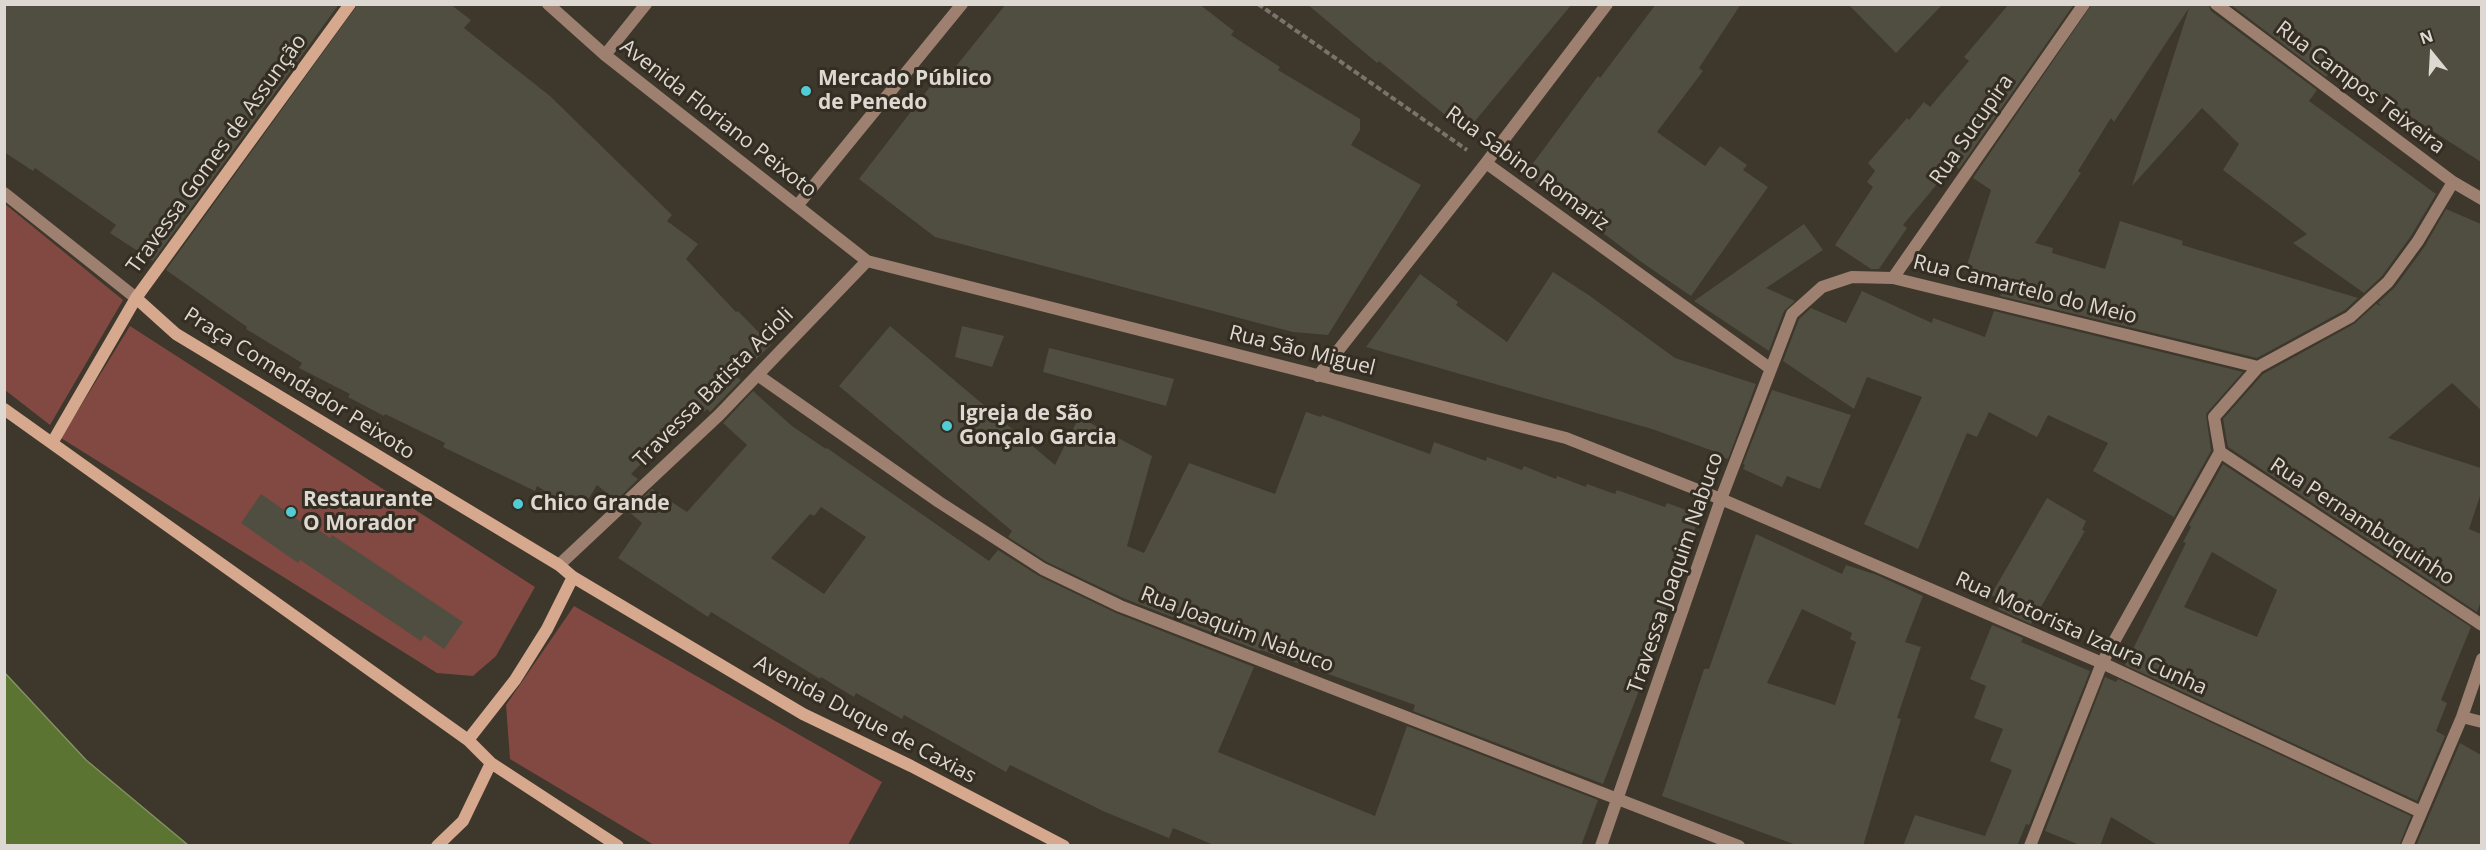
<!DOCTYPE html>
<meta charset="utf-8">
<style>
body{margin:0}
#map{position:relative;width:2486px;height:850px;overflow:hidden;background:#3e372c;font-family:"Open Sans",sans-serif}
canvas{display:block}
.frame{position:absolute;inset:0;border:6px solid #ddd8d2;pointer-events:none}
.north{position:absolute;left:2402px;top:24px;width:60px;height:60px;-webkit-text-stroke:4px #342d22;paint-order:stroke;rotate:342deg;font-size:16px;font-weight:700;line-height:24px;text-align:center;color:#ddd8d2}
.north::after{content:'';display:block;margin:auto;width:21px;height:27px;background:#ddd8d2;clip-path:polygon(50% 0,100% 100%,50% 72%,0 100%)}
</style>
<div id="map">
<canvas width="2486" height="850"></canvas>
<div class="frame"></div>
<div class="north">N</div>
</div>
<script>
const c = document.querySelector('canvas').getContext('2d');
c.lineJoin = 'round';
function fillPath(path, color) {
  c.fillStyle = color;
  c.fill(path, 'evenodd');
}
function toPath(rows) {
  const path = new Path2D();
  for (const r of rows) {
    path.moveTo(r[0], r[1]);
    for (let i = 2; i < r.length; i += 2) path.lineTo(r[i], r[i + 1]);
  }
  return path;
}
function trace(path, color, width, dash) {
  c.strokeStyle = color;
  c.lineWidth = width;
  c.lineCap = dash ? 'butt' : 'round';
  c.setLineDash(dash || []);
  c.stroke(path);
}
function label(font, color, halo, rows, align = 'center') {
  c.font = font + ' "Open Sans",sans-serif';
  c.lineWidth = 6;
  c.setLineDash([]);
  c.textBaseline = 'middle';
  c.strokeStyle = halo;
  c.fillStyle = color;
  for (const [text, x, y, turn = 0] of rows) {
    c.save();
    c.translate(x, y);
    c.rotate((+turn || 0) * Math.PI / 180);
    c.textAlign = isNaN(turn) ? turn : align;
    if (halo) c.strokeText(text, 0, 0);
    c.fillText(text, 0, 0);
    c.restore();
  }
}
fillPath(toPath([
 [5,204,123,300,50,425,5,390],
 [130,326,535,587,496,656,473,676,437,673,61,438],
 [574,606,882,782,848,845,654,845,510,759,506,705]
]), '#824942');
const water = toPath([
 [4,672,86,760,188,845,5,845,4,672]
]);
fillPath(water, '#5b7432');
trace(water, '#829262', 1.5);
fillPath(toPath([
 [4,4,339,4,153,261,110,233,116,225,35,168,33,171,4,152],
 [358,4,450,4,471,20,464,28,550,96,672,215,667,221,698,244,686,259,736,312,738,311,771,345,737,377,741,380,710,412,707,409,704,412,698,406,652,450,654,451,631,474,638,479,616,501,597,485,580,513,537,486,535,491,443,447,445,443,385,414,384,416,348,397,350,394,299,368,302,363,246,329,247,327,166,270],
 [1006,4,1199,4,1234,31,1231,35,1280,67,1278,70,1360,119,1360,130,1351,145,1421,185,1328,335,1293,332,1258,323,935,237,859,179,943,70,949,75],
 [1307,4,1572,4,1466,132,1379,61,1377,63],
 [1656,4,1741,4,1699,68,1703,71,1657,132,1705,166,1720,146,1747,165,1743,170,1768,187,1691,296,1640,261,1525,174,1598,76,1600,78],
 [1848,4,1943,4,1896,53],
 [2009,4,2074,4,1959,169,1953,165,1903,225,1907,228,1879,269,1871,269,1835,245,1873,187,1867,182,1875,171,1868,163,1907,118,1909,120,1924,102,1930,107,1969,61,1964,57],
 [2092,4,2208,4,2211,11,2317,90,2309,101,2436,194,2411,236,2382,276,2364,293,2293,243,2307,234,2223,170,2239,144,2202,108,2132,186,2189,8,2114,122,2111,118,2078,171,2081,173,2035,243,2053,248,2052,253,2105,269,2120,221,2183,241,2182,245,2358,298,2345,310,2257,358,2000,296,2004,284,1965,271,1991,190,1973,178],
 [2230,4,2481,4,2481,162,2333,67,2326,77],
 [2446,209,2481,224,2481,410,2452,383,2388,438,2481,468,2481,493,2469,529,2481,534,2481,601,2477,612,2228,447,2223,419,2263,374,2354,324,2376,304,2382,306,2378,303,2395,287,2425,246],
 [1804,224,1823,250,1766,288,1795,301,1784,311,1769,351,1694,301],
 [1553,272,1590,296,1675,358,1756,384,1728,459,1715,455,1716,452,1652,429,1366,347,1420,274,1458,302,1456,305,1507,342],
 [1862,291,1932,323,1933,318,1985,337,1994,311,2243,372,2206,414,2211,451,2174,517,2093,471,2108,443,2048,415,2037,437,1989,412,1977,437,1967,433,1918,549,1864,524,1922,397,1867,377,1854,409,1783,361,1799,319,1811,308,1846,323],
 [890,326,1055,465,1079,417,1152,456,1127,546,1144,553,1189,463,1275,494,1306,412,1321,417,1322,415,1430,454,1434,442,1486,461,1487,457,1522,470,1524,466,1556,479,1557,476,1586,487,1587,484,1615,494,1617,490,1665,507,1667,503,1700,515,1640,679,1643,680,1603,784,1413,711,1415,705,1261,650,1260,651,1123,598,1047,562,1008,537,1012,531,839,386],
 [962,326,1004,336,992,367,955,357],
 [1049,348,1174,379,1166,406,1043,372],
 [1772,390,1851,415,1820,489,1787,476,1782,487,1743,469,1745,465,1743,464],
 [753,391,792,426,826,449,827,448,989,561,998,550,1039,576,1116,613,1254,667,1218,752,1375,816,1407,726,1598,800,1581,846,1216,846,1173,828,1169,838,1105,812,1010,765,1006,772,904,715,902,719,856,693,854,697,821,677,820,679,711,612,708,617,618,558,642,523,628,511,652,489,687,512,747,445,723,423],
 [821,507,866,537,824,594,771,558,810,514,814,516],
 [2223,464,2471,627,2441,700,2447,703,2436,731,2445,736,2417,801,2125,665,2186,543,2183,542,2191,527,2189,525],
 [2212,552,2277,590,2257,637,2184,607],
 [261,494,301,522,303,519,330,538,332,535,463,622,444,649,424,635,421,641,300,560,298,563,241,523],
 [2047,498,2086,521,2082,530,2085,531,2031,624,1998,609,2002,601,1991,595],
 [1756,534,1842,574,1846,565,1877,575,1923,596,1905,642,1921,647,1897,718,1901,719,1863,846,1799,846,1662,796,1704,669,1709,669],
 [1802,609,1852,633,1850,639,1856,642,1835,705,1767,683],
 [1992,625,2023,638,2021,642,2090,671,2029,825,2026,824,2017,846,1903,846,1915,815,1985,836,2012,770,1990,761,2003,729,1974,718,1986,686,1970,679],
 [2105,677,2116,682,2118,679,2411,816,2399,846,2159,846,2111,817,2100,846,2082,846,2045,831],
 [2460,743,2481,755,2481,846,2416,846]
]), '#4f4e41');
trace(toPath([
 [1258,4,1467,150]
]), '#79736a', 4, [6, 3]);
trace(toPath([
 [2102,663,2220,452]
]), '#9d806f', 12);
trace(toPath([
 [548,4,605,55,867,261,1566,438,1721,499,2102,663,2421,812],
 [2216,4,2453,182,2482,199],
 [605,55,646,4],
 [1486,163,1771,369],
 [2453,182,2418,241,2388,282,2350,317,2258,367,2214,417,2220,452,2482,625],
 [4,193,136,298],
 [797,206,962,4],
 [1893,278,2084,4],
 [759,376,939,502,1043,569,1120,606,1739,846],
 [1318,376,1486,163,1607,4],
 [559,565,719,415,867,261],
 [2462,717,2482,722],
 [1601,846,1721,499,1792,314,1822,287,1852,277,1893,278,2258,367],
 [2030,846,2102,663],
 [2407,846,2462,717,2482,659]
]), '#9d806f', 12);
trace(toPath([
 [136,298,176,334,559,565,573,577,803,714,911,766,1064,846],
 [4,409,468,740,491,763,618,846],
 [52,443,136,298,350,4],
 [468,740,515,680,547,629,573,577],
 [437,846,463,821,491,763]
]), '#d6a88d', 12);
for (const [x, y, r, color] of [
 [806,91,6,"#51ccd4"],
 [947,426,6,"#51ccd4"],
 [518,504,6,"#51ccd4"],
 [291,512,6,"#51ccd4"]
]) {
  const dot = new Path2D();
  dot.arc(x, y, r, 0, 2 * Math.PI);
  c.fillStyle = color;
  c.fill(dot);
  trace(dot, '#342d22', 2);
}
label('bold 21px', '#ddd8d2', '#342d22', [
 ["Mercado Público",818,79],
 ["de Penedo",818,103],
 ["Igreja de São",959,414],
 ["Gonçalo Garcia",959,438],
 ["Restaurante",303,500],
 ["O Morador",303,524],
 ["Chico Grande",530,504]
], 'left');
label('21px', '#ddd8d2', '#342d22', [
 ["Rua Campos Teixeira",2360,88,37],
 ["Avenida Floriano Peixoto",718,119,38],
 ["Rua Sucupira",1972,130,-55],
 ["Travessa Gomes de Assunção",217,154,-54],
 ["Rua Sabino Romariz",1527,169,36],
 ["Rua Camartelo do Meio",2025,290,14],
 ["Rua São Miguel",1302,351,14],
 ["Praça Comendador Peixoto",299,384,32],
 ["Travessa Batista Acioli",714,388,-45],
 ["Rua Pernambuquinho",2362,522,33],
 ["Travessa Joaquim Nabuco",1676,573,-71],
 ["Rua Joaquim Nabuco",1237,630,21],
 ["Rua Motorista Izaura Cunha",2081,634,24],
 ["Avenida Duque de Caxias",865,720,28]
]);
</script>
